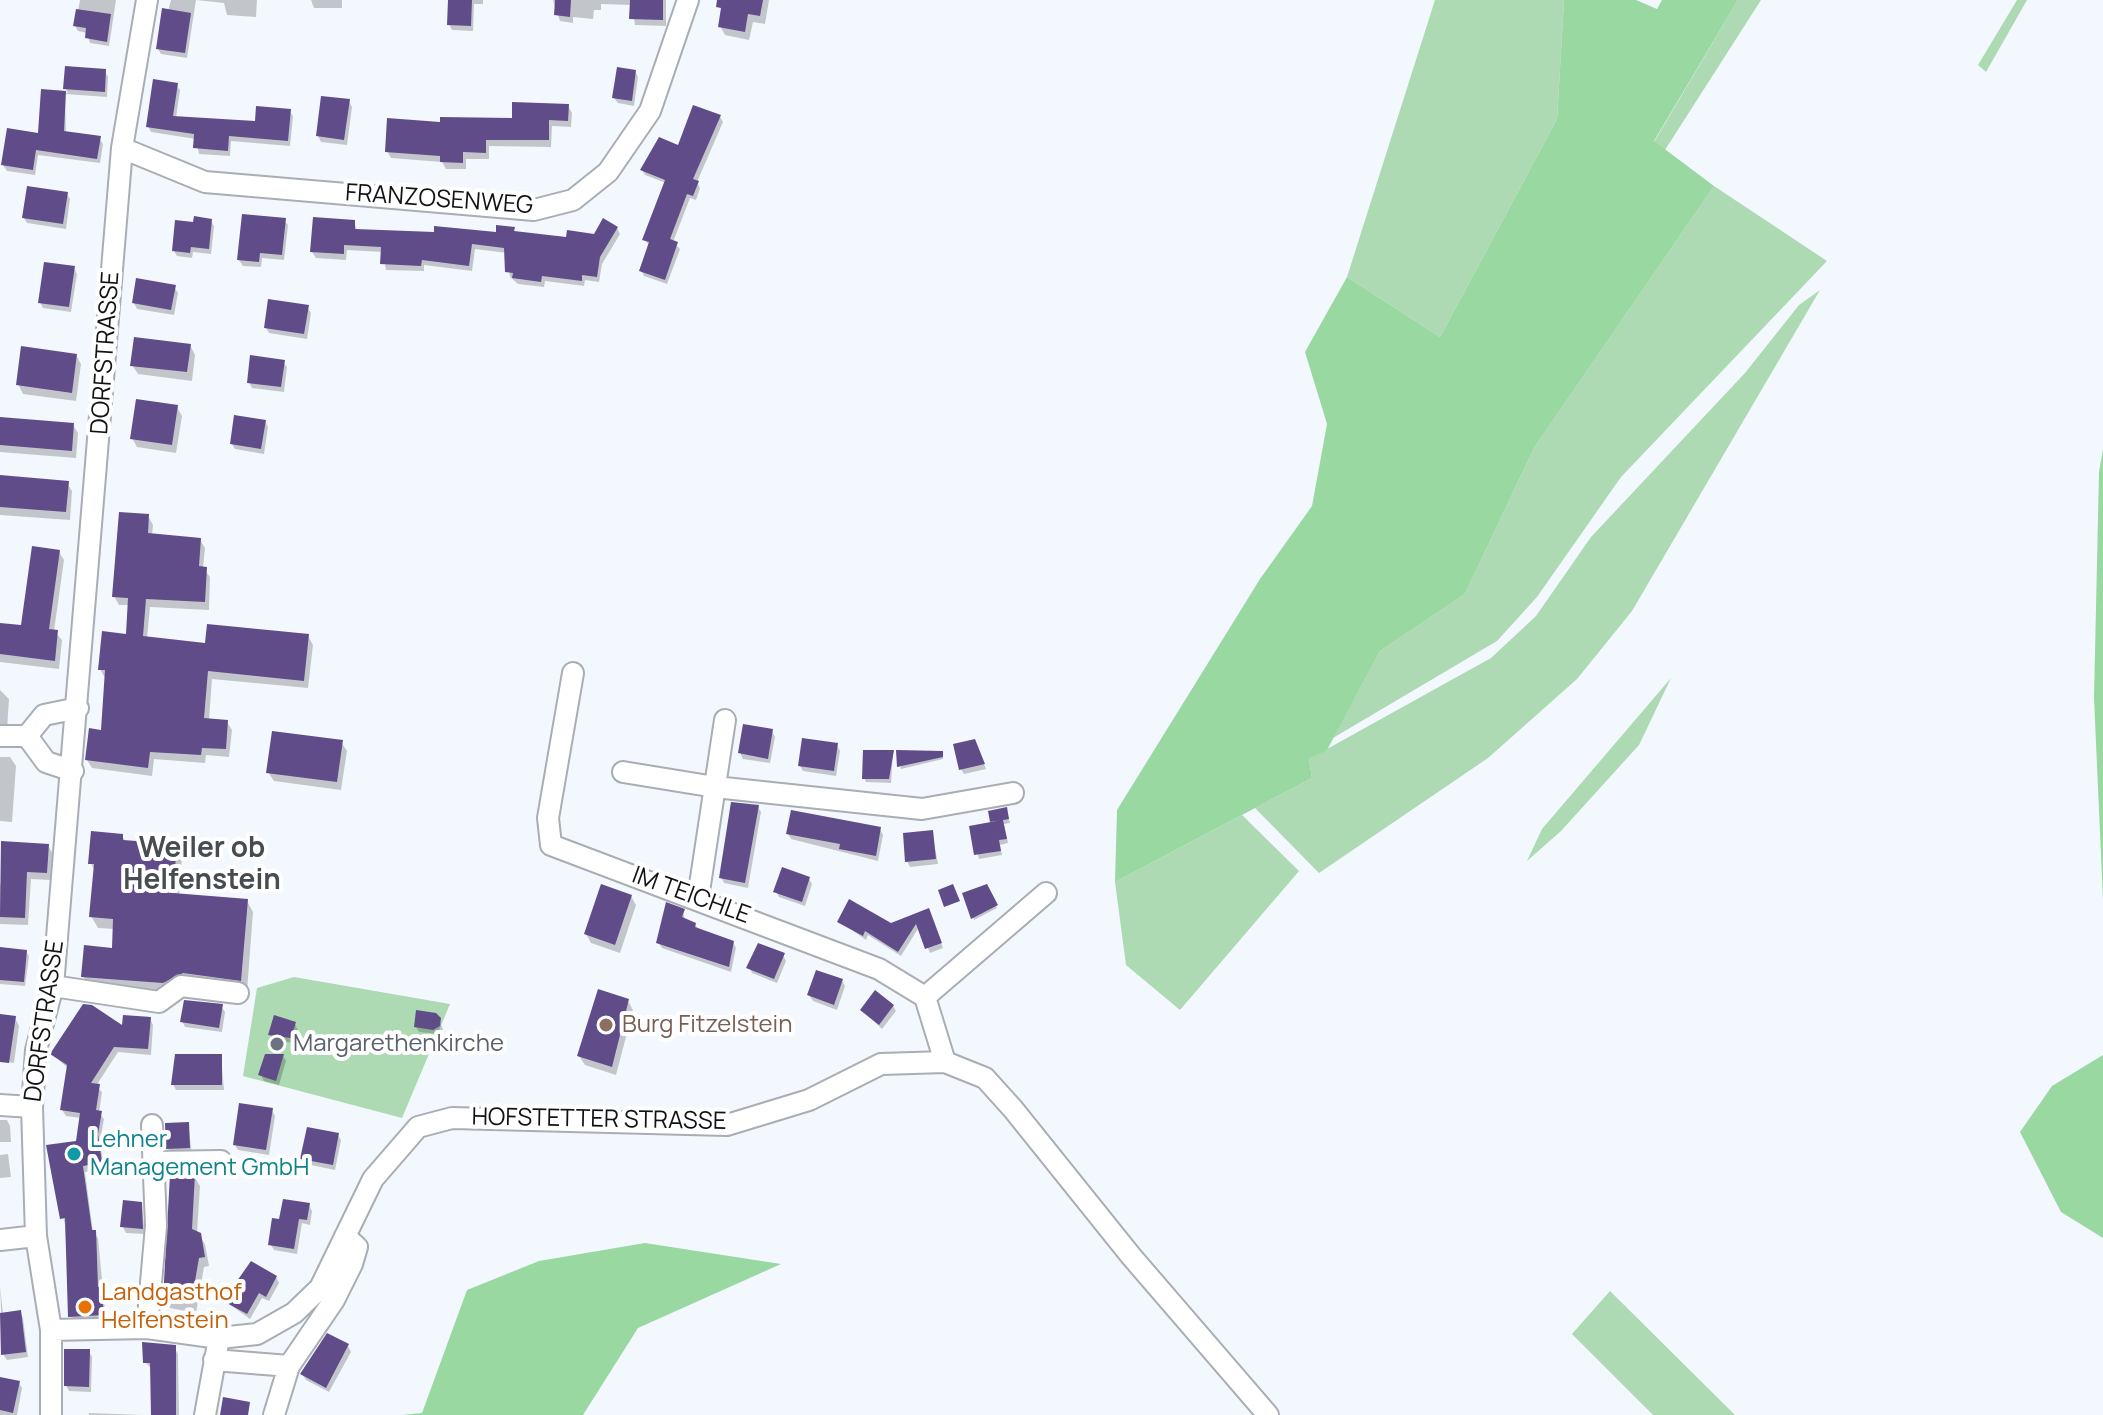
<!DOCTYPE html>
<style>
body{margin:0}
canvas{display:block;background:#f2f8fe}
</style>
<canvas width="2103" height="1415"></canvas>
<script>
const c = document.querySelector('canvas').getContext('2d');
c.lineJoin = 'round';
function fillPath(path, color) {
  c.fillStyle = color;
  c.fill(path, 'evenodd');
}
function toPath(rows) {
  const path = new Path2D();
  for (const r of rows) {
    path.moveTo(r[0], r[1]);
    for (let i = 2; i < r.length; i += 2) path.lineTo(r[i], r[i + 1]);
  }
  return path;
}
function trace(path, color, width, dash) {
  c.strokeStyle = color;
  c.lineWidth = width;
  c.lineCap = dash ? 'butt' : 'round';
  c.setLineDash(dash || []);
  c.stroke(path);
}
function label(font, color, halo, rows, align = 'center') {
  c.font = font + ' Manrope,sans-serif';
  c.lineWidth = 8;
  c.setLineDash([]);
  c.textBaseline = 'middle';
  c.strokeStyle = halo;
  c.fillStyle = color;
  for (const [text, x, y, turn = 0] of rows) {
    c.save();
    c.translate(x, y);
    c.rotate((+turn || 0) * Math.PI / 180);
    c.textAlign = isNaN(turn) ? turn : align;
    if (halo) c.strokeText(text, 0, 0);
    c.fillText(text, 0, 0);
    c.restore();
  }
}
fillPath(toPath([
 [1435,0,1564,0,1557,119,1440,337,1347,277],
 [1738,0,1761,0,1665,150,1654,142],
 [2017,0,2027,0,1986,72,1978,65],
 [1714,186,1827,261,1621,477,1537,597,1497,641,1333,738,1380,651,1465,594,1534,448],
 [1820,290,1632,611,1577,679,1488,758,1319,873,1255,808,1312,778,1309,759,1491,658,1536,616,1591,537,1745,373,1799,305],
 [1671,678,1639,745,1561,831,1527,861,1542,829],
 [1242,815,1299,871,1180,1010,1126,965,1115,882],
 [294,977,450,1004,402,1118,243,1076,257,988],
 [1610,1291,1735,1415,1653,1415,1572,1334]
]), '#addab2');
fillPath(toPath([
 [1564,0,1636,0,1657,9,1662,0,1738,0,1654,141,1714,186,1534,448,1465,594,1380,651,1327,750,1309,759,1312,778,1115,882,1117,810,1260,579,1312,506,1327,424,1305,352,1347,277,1440,337,1557,119],
 [2103,449,2103,900,2094,698,2099,472],
 [2103,1055,2103,1238,2061,1212,2020,1132,2052,1086],
 [645,1243,781,1264,638,1328,583,1415,402,1415,422,1413,467,1290,539,1261]
]), '#9ad8a2');
fillPath(toPath([
 [80,0,116,0,109,46,90,43,87,33,78,31,75,26],
 [171,0,257,0,256,17,227,15,224,3,196,0,187,58,161,54,158,49],
 [311,0,342,0,342,8,314,8],
 [450,0,483,0,483,4,474,4,473,31,452,30,449,24],
 [553,0,666,0,666,26,635,25,632,5,601,4,601,10,594,10,593,19,573,17,573,23,560,21],
 [725,0,769,0,765,24,753,22,749,40,725,35,720,26],
 [105,71,108,77,107,97,65,94,66,133,99,138,103,144,100,163,38,155,35,175,7,171,3,165,40,136,43,91,68,93,65,88],
 [635,71,638,77,634,106,618,103,614,98],
 [176,85,180,90,176,118,256,123,289,111,293,116,290,146,231,141,230,156,199,154,196,139,151,132,148,126],
 [349,101,352,107,347,145,321,142,318,136],
 [568,106,572,113,571,127,552,126,551,147,489,146,489,159,466,159,466,169,446,169,442,162,391,158,387,151],
 [720,117,723,122,697,182,700,188,696,200,690,198,673,242,680,249,667,284,644,276,641,270,650,246,644,239,666,183,645,175,642,170],
 [67,194,70,199,66,229,27,223,24,218],
 [284,220,288,225,284,260,262,258,261,267,243,266,239,260],
 [211,221,214,226,211,254,193,252,192,258,177,256,174,251,195,224],
 [354,221,357,231,497,235,514,229,516,233,568,239,595,236,617,228,620,234,602,264,599,282,585,280,584,286,545,281,544,287,518,284,510,277,507,253,475,249,472,271,424,265,424,271,386,270,383,252,347,250,346,260,316,258,312,252],
 [74,268,77,274,71,312,43,308,40,302],
 [174,287,178,293,174,315,137,309,134,303],
 [307,307,311,313,307,339,269,333,266,328],
 [190,345,195,355,192,381,138,374,132,365],
 [76,355,81,364,76,401,23,394,18,384],
 [283,362,287,367,284,392,252,388,249,382],
 [177,407,182,416,176,453,137,447,132,438],
 [0,419,73,425,78,433,76,458,0,452],
 [265,421,268,427,264,454,235,449,232,444],
 [0,477,67,483,72,491,70,520,0,515],
 [148,516,153,525,152,536,200,540,205,548,203,568,210,577,209,610,150,607,147,638,207,645,308,636,313,645,308,688,212,679,209,720,227,722,232,730,229,757,206,755,205,763,154,759,152,776,92,768,87,760,103,732,105,678,100,669,128,636,129,605,119,605,114,596],
 [59,552,64,560,54,631,62,640,59,669,0,662,0,625,23,628],
 [0,690,9,699,7,730,0,729],
 [772,731,775,737,770,763,743,759,740,753],
 [341,742,347,751,341,790,274,781,268,772],
 [837,745,840,751,836,776,803,771,800,766],
 [977,747,986,769,964,774,961,769],
 [893,752,891,783,866,782,864,778],
 [898,752,943,756,943,759,901,769],
 [0,757,10,757,16,766,12,822,0,821],
 [758,807,761,812,748,888,724,883,721,877],
 [1006,809,1010,823,1004,824,1008,843,1000,845,1002,855,979,859,971,827,993,823,992,821],
 [880,829,883,835,878,861,791,839,788,834],
 [932,832,938,864,910,867,907,861],
 [122,836,126,842,176,846,182,857,179,896,247,901,253,912,247,991,169,994,89,987,83,976,114,950,115,929,98,928,91,916,95,872,91,863],
 [48,846,53,854,51,880,31,879,28,925,0,924,0,884],
 [809,879,812,884,805,906,779,897,776,891],
 [986,886,997,908,974,920,965,894],
 [631,896,636,905,620,953,591,943,586,934],
 [683,911,685,921,695,924,699,931,733,942,736,948,731,972,662,948,658,942],
 [931,916,943,948,930,953,919,927,901,956,868,935,866,940,839,921,891,925],
 [26,952,29,956,25,986,0,984,0,953],
 [783,955,786,961,777,983,752,973,749,967],
 [842,981,845,986,837,1010,813,1001,809,995],
 [628,1001,633,1010,616,1075,585,1065,579,1056],
 [221,1006,225,1012,222,1032,185,1027,182,1021],
 [893,1006,896,1011,882,1029,862,1010],
 [0,1016,15,1018,19,1026,14,1063,0,1061],
 [437,1017,443,1029,440,1034,419,1032,416,1027],
 [150,1019,153,1025,151,1055,118,1052,96,1086,102,1092,99,1113,104,1119,100,1141,104,1169,85,1172,93,1232,98,1238,106,1321,74,1322,70,1316,65,1225,49,1158,78,1143,81,1118,66,1116,62,1110,69,1069,52,1054],
 [295,1024,298,1030,294,1043,273,1040,270,1034],
 [221,1056,224,1090,176,1090,173,1084],
 [283,1056,286,1061,279,1085,264,1081,261,1075],
 [272,1110,275,1116,269,1155,238,1150,235,1145],
 [0,1120,7,1120,10,1126,11,1142,0,1142],
 [188,1124,192,1154,171,1154,168,1148],
 [337,1134,341,1140,335,1170,306,1164,303,1159],
 [8,1154,11,1177,0,1178,0,1155],
 [194,1176,200,1186,197,1233,205,1244,209,1266,204,1267,196,1313,170,1308,165,1298],
 [141,1203,145,1234,126,1233,123,1227],
 [309,1205,312,1211,310,1225,302,1223,297,1254,274,1250,270,1244,281,1221],
 [276,1277,279,1283,269,1301,262,1298,250,1319,225,1301,236,1282,240,1285],
 [0,1286,3,1314,20,1312,23,1318,28,1357,7,1360,3,1354],
 [348,1346,351,1352,329,1392,306,1380,302,1374],
 [174,1347,178,1354,179,1415,153,1415,152,1369,145,1362],
 [89,1351,92,1357,91,1392,69,1391,66,1385],
 [0,1379,19,1383,22,1388,17,1415,0,1415],
 [89,1413,144,1415,89,1415]
]), '#0003');
fillPath(toPath([
 [448,0,472,0,471,26,447,25],
 [555,0,571,0,570,17,554,15],
 [630,0,663,0,663,20,629,19],
 [717,0,763,0,760,16,748,14,745,32,718,27,721,8,716,7],
 [162,8,191,13,185,53,156,49],
 [76,9,111,14,107,42,85,38,86,28,73,26],
 [65,66,106,69,105,92,63,89],
 [617,67,636,70,632,101,612,98],
 [153,79,178,83,173,116,255,121,256,106,291,109,288,141,229,136,228,151,193,148,194,134,146,127],
 [41,89,66,91,64,131,101,136,97,159,36,150,33,170,1,165,7,128,38,133],
 [321,96,350,99,344,140,316,136],
 [512,102,569,104,568,121,549,120,549,140,486,140,486,153,463,152,463,163,440,162,440,156,385,152,387,118,440,122,440,117,512,118],
 [693,105,721,115,693,179,699,181,693,196,687,194,670,239,678,242,665,280,639,271,649,242,642,240,665,180,640,170,659,137,678,145],
 [27,186,68,192,63,224,22,218],
 [242,214,286,218,282,255,260,253,259,262,237,260],
 [194,216,212,219,209,249,191,247,190,253,172,251,175,220,193,222],
 [313,217,355,220,355,229,434,232,434,226,496,232,496,225,515,227,514,231,566,237,567,230,594,234,603,218,618,227,600,257,597,277,582,275,582,281,542,276,541,282,512,278,513,273,505,272,504,248,472,244,469,266,422,260,421,266,380,264,381,247,344,245,344,254,310,252],
 [44,262,75,266,69,307,38,303],
 [136,278,176,285,171,310,132,303],
 [268,299,309,305,304,334,264,328],
 [134,337,191,344,187,372,130,366],
 [21,346,77,354,72,393,16,385],
 [250,355,285,360,281,387,247,383],
 [136,399,178,405,172,445,130,439],
 [234,415,266,420,261,449,230,444],
 [0,417,74,423,72,451,0,445],
 [0,475,69,481,66,512,0,507],
 [119,512,149,514,148,533,201,538,199,566,207,567,205,602,146,599,143,636,205,643,207,624,309,634,304,681,208,671,204,718,228,720,226,749,202,748,201,755,150,752,148,768,85,760,89,728,101,730,105,670,98,670,102,631,126,634,128,598,112,597],
 [32,546,60,550,49,629,58,630,55,661,0,654,0,623,21,625],
 [743,724,773,729,768,759,738,753],
 [272,731,343,740,337,782,266,773],
 [802,738,838,743,834,771,798,766],
 [975,739,985,764,959,770,953,744],
 [863,750,894,750,889,779,862,779],
 [896,750,943,751,943,757,897,767],
 [731,802,759,805,745,883,719,878],
 [1007,807,1009,819,1003,820,1007,839,999,840,1001,851,974,855,969,826,1002,820,990,822,988,811],
 [791,810,881,827,876,856,839,849,840,844,786,834],
 [933,830,936,859,905,862,903,833],
 [91,831,123,834,123,840,177,844,173,893,248,899,241,981,183,973,163,983,81,977,84,945,112,948,113,919,89,917,94,864,88,864],
 [1,841,49,844,47,873,27,872,25,918,0,917],
 [782,867,810,877,802,902,773,892],
 [601,884,632,895,615,945,584,934],
 [953,884,960,901,944,907,938,890],
 [987,884,998,905,971,919,962,893],
 [849,899,891,923,929,908,942,943,925,949,916,924,898,952,865,931,863,936,837,922],
 [666,902,685,909,682,917,696,923,695,927,734,941,729,967,656,943],
 [758,943,785,953,774,979,746,968],
 [0,947,27,950,24,982,0,980],
 [816,970,843,979,834,1005,807,995],
 [598,989,629,999,612,1067,577,1056],
 [875,990,894,1005,879,1025,860,1010],
 [184,1000,223,1004,219,1028,180,1022],
 [83,1004,92,1005,122,1025,123,1015,151,1017,148,1049,114,1047,91,1083,100,1084,96,1110,102,1111,98,1134,102,1163,83,1166,92,1230,96,1230,98,1287,101,1287,104,1315,68,1317,65,1218,60,1219,46,1145,76,1141,80,1113,60,1110,67,1065,50,1054],
 [416,1010,436,1013,441,1018,440,1026,433,1030,414,1027],
 [0,1014,16,1016,9,1063,0,1062],
 [274,1015,296,1022,291,1038,268,1035],
 [175,1054,222,1054,222,1085,171,1085],
 [265,1054,284,1054,276,1081,258,1075],
 [239,1103,273,1108,266,1150,233,1145],
 [189,1122,190,1148,166,1149,165,1123],
 [307,1127,339,1133,333,1165,300,1159],
 [195,1174,192,1229,201,1233,205,1257,199,1258,191,1304,163,1299,170,1175],
 [283,1199,310,1203,307,1220,299,1219,294,1249,268,1245,272,1218,279,1219],
 [123,1200,142,1202,143,1229,120,1227],
 [251,1261,277,1276,266,1297,259,1293,247,1314,223,1301],
 [21,1310,26,1352,1,1355,0,1313],
 [327,1333,349,1344,326,1388,300,1374],
 [142,1342,176,1345,176,1415,151,1415,150,1363,143,1363],
 [64,1349,90,1349,89,1387,64,1386],
 [0,1377,20,1381,13,1413,0,1410],
 [223,1397,250,1402,248,1415,220,1415]
]), '#5f4c89');
const street = toPath([
 [122,148,205,182,534,210,573,200,608,172,650,111,688,0],
 [573,673,548,818,551,845,879,969,925,997,945,1062],
 [0,736,27,736,46,762,73,771],
 [27,736,44,715,78,708],
 [623,772,715,787,922,809,1013,793],
 [698,898,725,720],
 [53,986,159,1002,181,986,238,993],
 [925,997,1046,893],
 [0,1105,32,1107],
 [154,1162,221,1161],
 [0,1240,36,1236],
 [147,1328,156,1226,152,1125],
 [51,1330,147,1328,219,1338,257,1334,294,1313,320,1288,373,1179,418,1127,452,1118,727,1125,809,1100,881,1064,945,1062,985,1078,1013,1109,1131,1256,1268,1415],
 [214,1360,289,1366],
 [51,1415,51,1330,36,1236,32,1107,36,1050,53,986,122,148,147,0],
 [205,1415,219,1338],
 [274,1415,289,1366,334,1300,352,1264,357,1247,345,1236]
]);
trace(street, '#a8aeb3', 24);
trace(street, '#fff', 20);
for (const [x, y, r, color] of [
 [606,1025,8,"#8d6e63"],
 [277,1044,8,"#6b7280"],
 [74,1154,8,"#0f9aa8"],
 [85,1307,8,"#e8710a"]
]) {
  const dot = new Path2D();
  dot.arc(x, y, r, 0, 2 * Math.PI);
  c.fillStyle = color;
  c.fill(dot);
  trace(dot, '#fff', 3);
}
label('24px', '#101214', '#fff', [
 ["FRANZOSENWEG",439,200,4],
 ["DORFSTRASSE",106,353,-86],
 ["IM TEICHLE",691,896,20],
 ["DORFSTRASSE",45,1021,-82],
 ["HOFSTETTER STRASSE",599,1120,1]
]);
label('24px', '#785e54', '#fff', [
 ["Burg Fitzelstein",622,1025]
], 'left');
label('24px', '#5b616d', '#fff', [
 ["Margarethenkirche",293,1044]
], 'left');
label('24px', '#0d838f', '#fff', [
 ["Lehner",90,1140],
 ["Management GmbH",90,1168]
], 'left');
label('24px', '#c56008', '#fff', [
 ["Landgasthof",101,1293],
 ["Helfenstein",101,1321]
], 'left');
label('bold 28px', '#474c50', '#fff', [
 ["Weiler ob",202,849],
 ["Helfenstein",202,881]
]);
</script>
